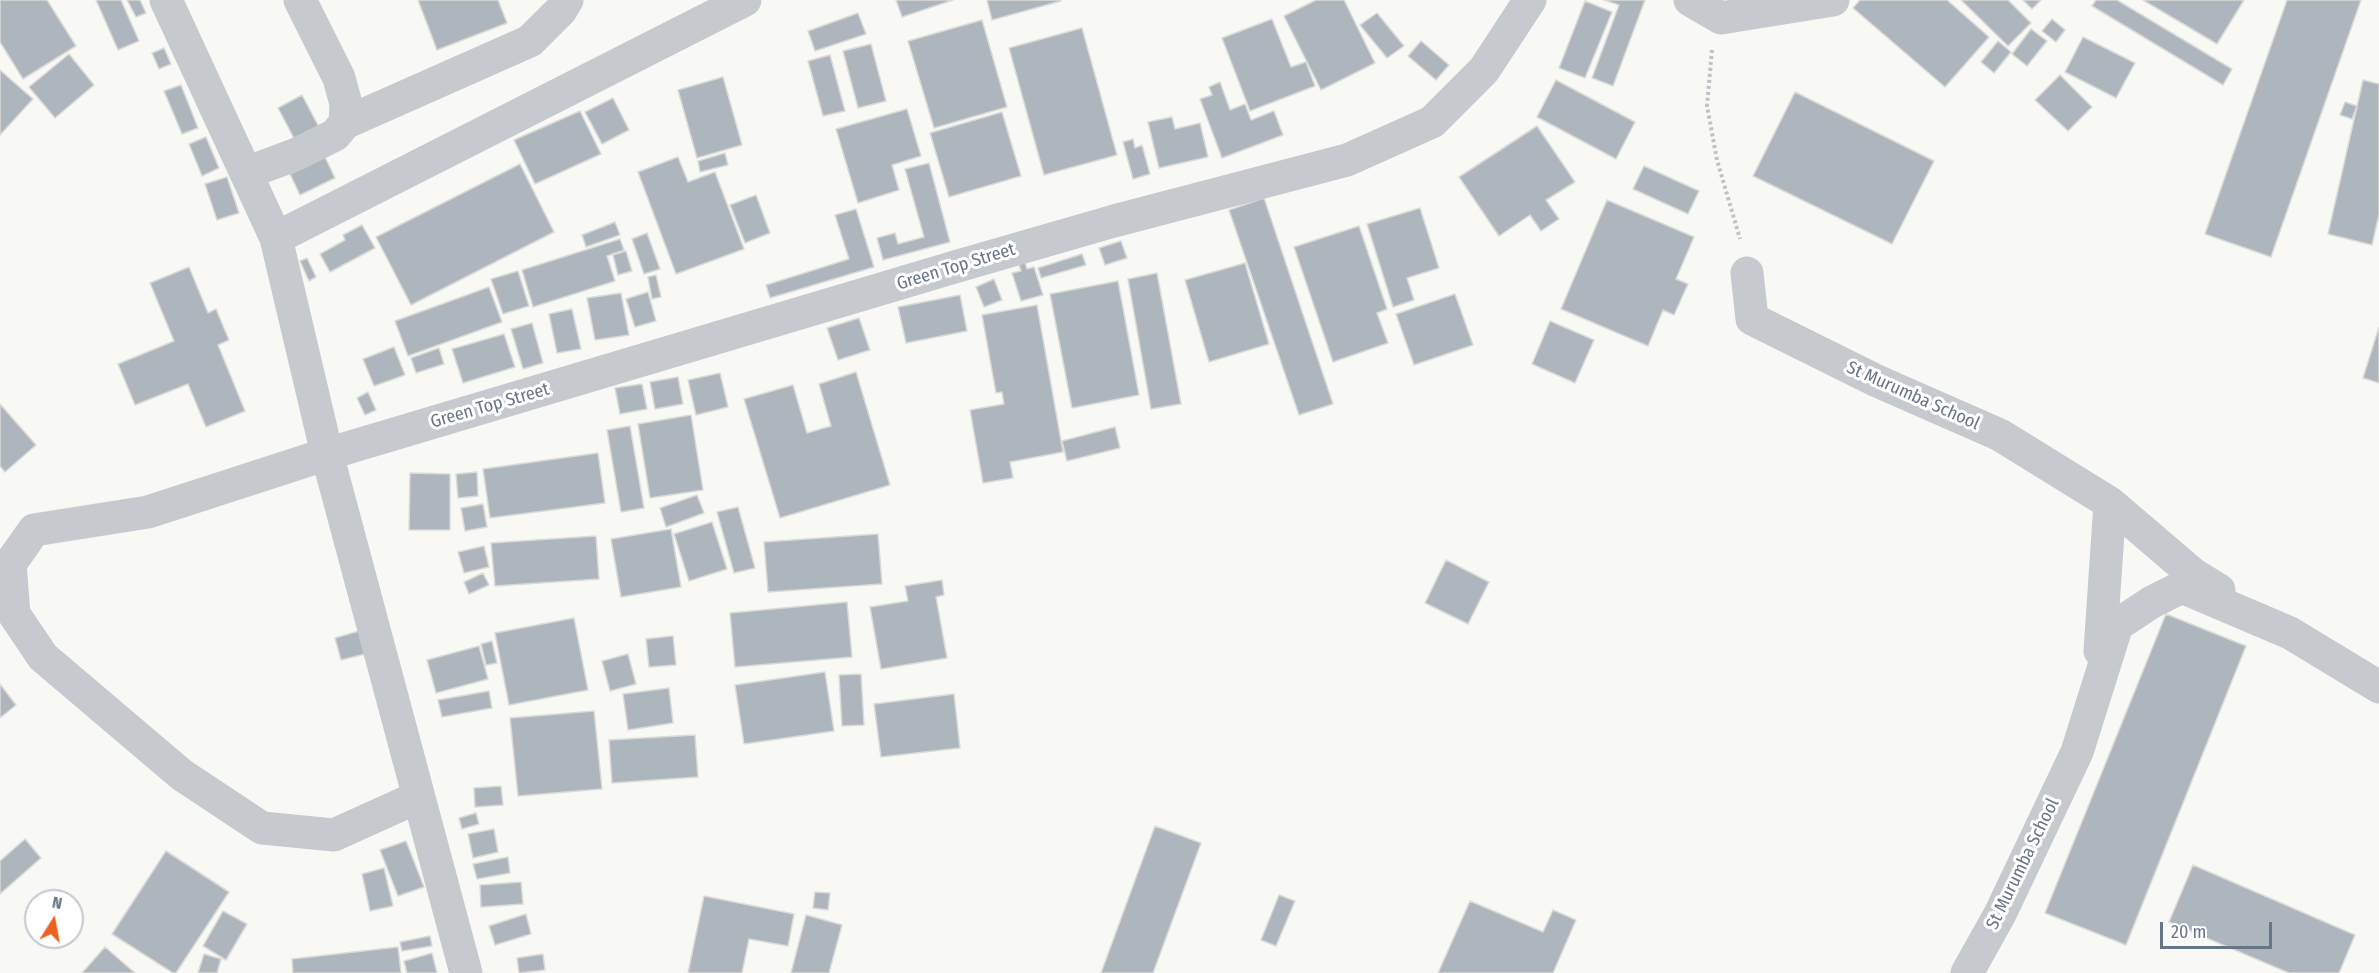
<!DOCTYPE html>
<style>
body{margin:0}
#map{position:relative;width:2379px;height:973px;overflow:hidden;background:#f8f8f5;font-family:"Fira Sans Condensed",sans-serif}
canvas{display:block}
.north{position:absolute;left:24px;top:889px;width:60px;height:60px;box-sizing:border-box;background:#fff;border:2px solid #c1c8cf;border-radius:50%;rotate:11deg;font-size:16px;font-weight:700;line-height:24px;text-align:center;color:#657688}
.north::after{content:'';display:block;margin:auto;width:21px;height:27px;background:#ed6121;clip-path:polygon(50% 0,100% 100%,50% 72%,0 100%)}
.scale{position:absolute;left:2160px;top:922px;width:112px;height:27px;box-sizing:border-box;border:3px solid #657688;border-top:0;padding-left:8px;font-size:18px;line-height:21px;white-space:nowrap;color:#657688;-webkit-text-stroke:4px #fff;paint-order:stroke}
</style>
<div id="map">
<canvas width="2379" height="973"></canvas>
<div class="north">N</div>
<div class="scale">20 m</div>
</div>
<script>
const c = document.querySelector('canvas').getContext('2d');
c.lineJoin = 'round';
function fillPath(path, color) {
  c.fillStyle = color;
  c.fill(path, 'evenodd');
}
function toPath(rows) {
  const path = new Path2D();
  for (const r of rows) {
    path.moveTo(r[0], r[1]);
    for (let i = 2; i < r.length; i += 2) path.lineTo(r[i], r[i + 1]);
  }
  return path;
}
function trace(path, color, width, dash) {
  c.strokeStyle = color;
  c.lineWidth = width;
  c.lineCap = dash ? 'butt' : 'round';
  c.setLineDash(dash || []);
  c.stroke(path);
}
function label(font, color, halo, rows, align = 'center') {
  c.font = font + ' "Fira Sans Condensed",sans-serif';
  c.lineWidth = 6;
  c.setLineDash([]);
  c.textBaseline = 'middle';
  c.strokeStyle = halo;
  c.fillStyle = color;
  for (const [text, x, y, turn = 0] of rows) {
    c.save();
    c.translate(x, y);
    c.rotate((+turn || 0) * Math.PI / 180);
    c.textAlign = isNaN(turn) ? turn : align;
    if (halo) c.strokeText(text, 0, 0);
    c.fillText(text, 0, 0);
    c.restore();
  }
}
const building = toPath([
 [0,0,47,0,76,46,23,79,0,42,0,0],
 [96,0,121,0,139,41,118,50,96,0],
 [127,0,140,0,146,13,136,17,127,0],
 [418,0,498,0,507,23,437,50,418,0],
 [896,0,953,0,902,17,896,0],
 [987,0,1060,0,1061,1,992,20,987,0],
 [1316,0,1344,0,1375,63,1321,90,1284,16,1316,0],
 [1604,0,1645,0,1613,86,1592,78,1619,5,1604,0],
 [1860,0,1947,0,1989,37,1945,87,1853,8,1860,0],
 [1961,0,2008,0,2031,23,2008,46,1961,0],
 [2023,0,2041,0,2032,9,2023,0],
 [2096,0,2117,0,2232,69,2223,85,2092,6,2096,0],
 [2143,0,2244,0,2217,44,2143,0],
 [2287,0,2361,0,2271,257,2205,234,2287,0],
 [1585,1,1612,12,1585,78,1559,68,1585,1],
 [858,13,866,34,815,51,808,31,858,13],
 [1377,13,1404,46,1387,58,1360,25,1377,13],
 [1272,19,1291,67,1306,62,1315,86,1250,111,1222,38,1272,19],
 [2052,19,2065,30,2056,42,2042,31,2052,19],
 [982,20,1007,107,934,128,908,41,982,20],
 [1082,28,1117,155,1044,175,1009,48,1082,28],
 [2031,29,2047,41,2027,66,2012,54,2031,29],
 [2083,37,2135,63,2116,98,2065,72,2083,37],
 [1421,41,1449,65,1436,80,1408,56,1421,41],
 [1998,41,2011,52,1994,73,1981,62,1998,41],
 [871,44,886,101,858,108,843,51,871,44],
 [164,48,171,64,159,69,152,53,164,48],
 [69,54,94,85,55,118,29,87,69,54],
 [830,55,845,111,823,116,808,61,830,55],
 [0,70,33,99,0,135,0,70],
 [2060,75,2092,107,2068,131,2035,100,2060,75],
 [723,77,742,145,697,158,678,90,723,77],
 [1556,80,1635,122,1616,159,1537,117,1556,80],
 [2363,80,2379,84,2379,214,2372,245,2328,234,2363,80],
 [1220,82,1230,110,1245,104,1251,120,1274,111,1283,135,1222,158,1200,99,1212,95,1209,87,1220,82],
 [181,85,198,128,182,134,164,91,181,85],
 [1795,92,1934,161,1892,244,1753,176,1795,92],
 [302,95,320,129,296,142,278,108,302,95],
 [613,98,629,130,602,144,585,112,613,98],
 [2345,102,2357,106,2352,119,2340,115,2345,102],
 [907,109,921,156,892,165,899,190,858,203,836,129,907,109],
 [580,111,601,154,535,184,514,140,580,111],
 [1002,112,1021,176,949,197,930,133,1002,112],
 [1172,117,1175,129,1200,123,1208,157,1159,168,1148,122,1172,117],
 [1537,126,1575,182,1546,200,1559,219,1541,231,1530,215,1499,236,1459,177,1537,126],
 [206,137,219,168,202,176,189,144,206,137],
 [1133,139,1135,148,1142,145,1150,174,1133,179,1123,142,1133,139],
 [725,153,728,165,700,172,698,161,725,153],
 [325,157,335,178,300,195,290,174,325,157],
 [678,157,688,182,715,172,744,249,676,274,638,172,678,157],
 [929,163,950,242,883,260,877,238,895,233,898,244,924,237,905,169,929,163],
 [520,164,554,232,411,305,376,237,520,164],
 [1644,166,1699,191,1688,214,1633,189,1644,166],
 [227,177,239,213,217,220,205,184,227,177],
 [756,195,770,233,745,243,730,205,756,195],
 [1264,198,1333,404,1299,415,1229,210,1264,198],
 [1607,200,1694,237,1676,279,1688,284,1674,315,1663,310,1648,346,1561,309,1607,200],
 [1420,208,1439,268,1407,278,1414,300,1393,307,1367,224,1420,208],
 [856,209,874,267,770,298,766,285,849,259,835,215,856,209],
 [615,222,620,235,586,247,582,235,615,222],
 [362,225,375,248,330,272,320,254,345,240,343,235,362,225],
 [1359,226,1387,309,1377,313,1388,343,1333,362,1294,247,1359,226],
 [647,233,660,269,644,274,632,239,647,233],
 [620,239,624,250,607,256,615,281,533,307,522,270,620,239],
 [1121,241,1127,258,1105,265,1099,248,1121,241],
 [626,251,632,271,618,275,613,255,626,251],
 [1082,254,1086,265,1041,278,1038,268,1082,254],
 [307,258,316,277,309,281,300,261,307,258],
 [1024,259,1027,269,1034,267,1043,295,1021,301,1012,273,1021,271,1018,261,1024,259],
 [1245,263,1269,344,1209,362,1185,280,1245,263],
 [189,267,208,313,216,309,229,340,218,345,245,411,206,427,188,384,135,405,118,364,174,341,150,283,189,267],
 [518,271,529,306,503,314,491,279,518,271],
 [1157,273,1181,404,1151,409,1128,279,1157,273],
 [656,275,661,297,652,299,648,277,656,275],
 [994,279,1002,300,984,307,976,287,994,279],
 [1118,281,1139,395,1072,408,1050,294,1118,281],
 [489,287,502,322,408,356,395,321,489,287],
 [648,292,656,321,635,327,626,299,648,292],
 [621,293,629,335,595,340,587,298,621,293],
 [1455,294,1473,345,1414,365,1396,314,1455,294],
 [960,295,967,331,906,343,898,307,960,295],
 [1037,305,1063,452,1010,462,1013,478,983,483,970,410,1004,404,1002,392,996,393,982,315,1037,305],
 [572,309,581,349,557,353,549,314,572,309],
 [859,318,870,350,838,360,827,328,859,318],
 [1550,321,1594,340,1575,383,1532,364,1550,321],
 [532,323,543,363,523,369,511,329,532,323],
 [2379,327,2379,383,2363,378,2379,327],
 [504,334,515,367,463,383,452,349,504,334],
 [394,347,405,375,374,386,363,359,394,347],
 [439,348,444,364,416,373,411,358,439,348],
 [856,372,890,485,780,518,744,399,793,385,807,433,831,426,819,384,856,372],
 [720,373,728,407,696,415,688,380,720,373],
 [678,377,683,404,655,409,650,382,678,377],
 [642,384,647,409,620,414,615,388,642,384],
 [368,392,376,410,365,415,357,398,368,392],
 [0,404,36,445,5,472,0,466,0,404],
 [691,415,703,490,650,498,638,424,691,415],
 [630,426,644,508,621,512,607,430,630,426],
 [1115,427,1120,448,1067,461,1062,441,1115,427],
 [598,453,605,503,490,518,483,469,598,453],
 [477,472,478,496,458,498,456,474,477,472],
 [410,473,450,474,450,530,409,530,410,473],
 [697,495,704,513,666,527,660,508,697,495],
 [483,504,487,527,465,531,461,508,483,504],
 [738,507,755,568,734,573,717,512,738,507],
 [712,522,727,569,689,581,674,534,712,522],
 [671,529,681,587,621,597,611,539,671,529],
 [878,534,882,584,768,592,764,542,878,534],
 [596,536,599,579,495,586,491,543,596,536],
 [484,546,489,567,464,573,458,552,484,546],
 [1446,560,1489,582,1468,624,1425,603,1446,560],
 [483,573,489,585,469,594,464,582,483,573],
 [942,580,944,595,936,597,947,658,881,669,870,607,908,601,905,586,942,580],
 [847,602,852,657,735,667,730,613,847,602],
 [2166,614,2246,646,2126,945,2045,913,2166,614],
 [574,618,588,690,509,705,495,633,574,618],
 [359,631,365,654,341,660,335,638,359,631],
 [673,636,676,665,649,667,646,639,673,636],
 [492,641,497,663,486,665,481,644,492,641],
 [479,646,488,679,436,693,427,660,479,646],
 [628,654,636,684,610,691,602,661,628,654],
 [825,672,834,731,744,744,735,685,825,672],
 [861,674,864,725,842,726,839,675,861,674],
 [0,684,16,705,0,718,0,684],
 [669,688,673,723,628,730,623,694,669,688],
 [489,691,492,708,442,717,438,700,489,691],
 [954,694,960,748,881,757,874,704,954,694],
 [594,711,602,789,518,796,510,718,594,711],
 [695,735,698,777,612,783,609,740,695,735],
 [501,786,503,805,475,807,474,788,501,786],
 [476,813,479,824,462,829,459,818,476,813],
 [1155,826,1201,843,1153,973,1101,973,1155,826],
 [494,829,498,852,473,858,468,834,494,829],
 [25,839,41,858,0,894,0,861,25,839],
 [406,841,424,887,398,896,380,850,406,841],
 [166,851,229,892,176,973,173,973,112,934,166,851],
 [508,857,510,873,477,879,473,864,508,857],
 [2193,865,2355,935,2339,973,2289,973,2169,922,2193,865],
 [384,868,393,906,370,911,362,874,384,868],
 [521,882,523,904,481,907,480,885,521,882],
 [815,892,830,893,828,910,813,908,815,892],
 [1279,895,1295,901,1276,946,1261,940,1279,895],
 [704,896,794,914,788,946,749,939,742,973,688,973,704,896],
 [1470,901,1543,932,1553,910,1576,920,1553,973,1438,973,1470,901],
 [223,911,247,924,226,960,203,946,223,911],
 [526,914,531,934,495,945,489,926,526,914],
 [806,915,842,925,829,973,791,973,806,915],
 [430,936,432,946,402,951,400,942,430,936],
 [105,947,135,973,82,973,105,947],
 [398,947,401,973,293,973,292,959,398,947],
 [432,953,437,973,407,973,404,961,432,953],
 [204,954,221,959,217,973,198,973,204,954],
 [543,954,545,970,519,973,517,958,543,954]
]);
fillPath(building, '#aeb6bd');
trace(building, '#dadad8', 1.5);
trace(toPath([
 [1712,50,1707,106,1717,160,1740,239]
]), '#bfc2c4', 4, [3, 3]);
trace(toPath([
 [166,0,276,238,327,454,466,973],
 [1690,0,1721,18,1833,0],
 [345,123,530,41,561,10,567,0],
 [246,173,297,154,335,135,345,123,346,104,339,78,300,0],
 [276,238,745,0],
 [1747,273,1752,319,1877,381,2000,435,2110,503,2193,574,2219,590],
 [2100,651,2110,503],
 [418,797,334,835,262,828,182,775,43,657,14,614,10,564,34,530,148,512,327,454,958,266,1114,221,1347,160,1432,122,1484,70,1530,0],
 [1967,973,2000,914,2077,752,2117,625,2152,602,2182,587,2290,633,2379,687]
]), '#c6c9cd', 33);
label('18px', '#657688', '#fff', [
 ["Green Top Street",956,267,-17],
 ["St Murumba School",1913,396,24],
 ["Green Top Street",490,406,-16],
 ["St Murumba School",2023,864,-64]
]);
</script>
